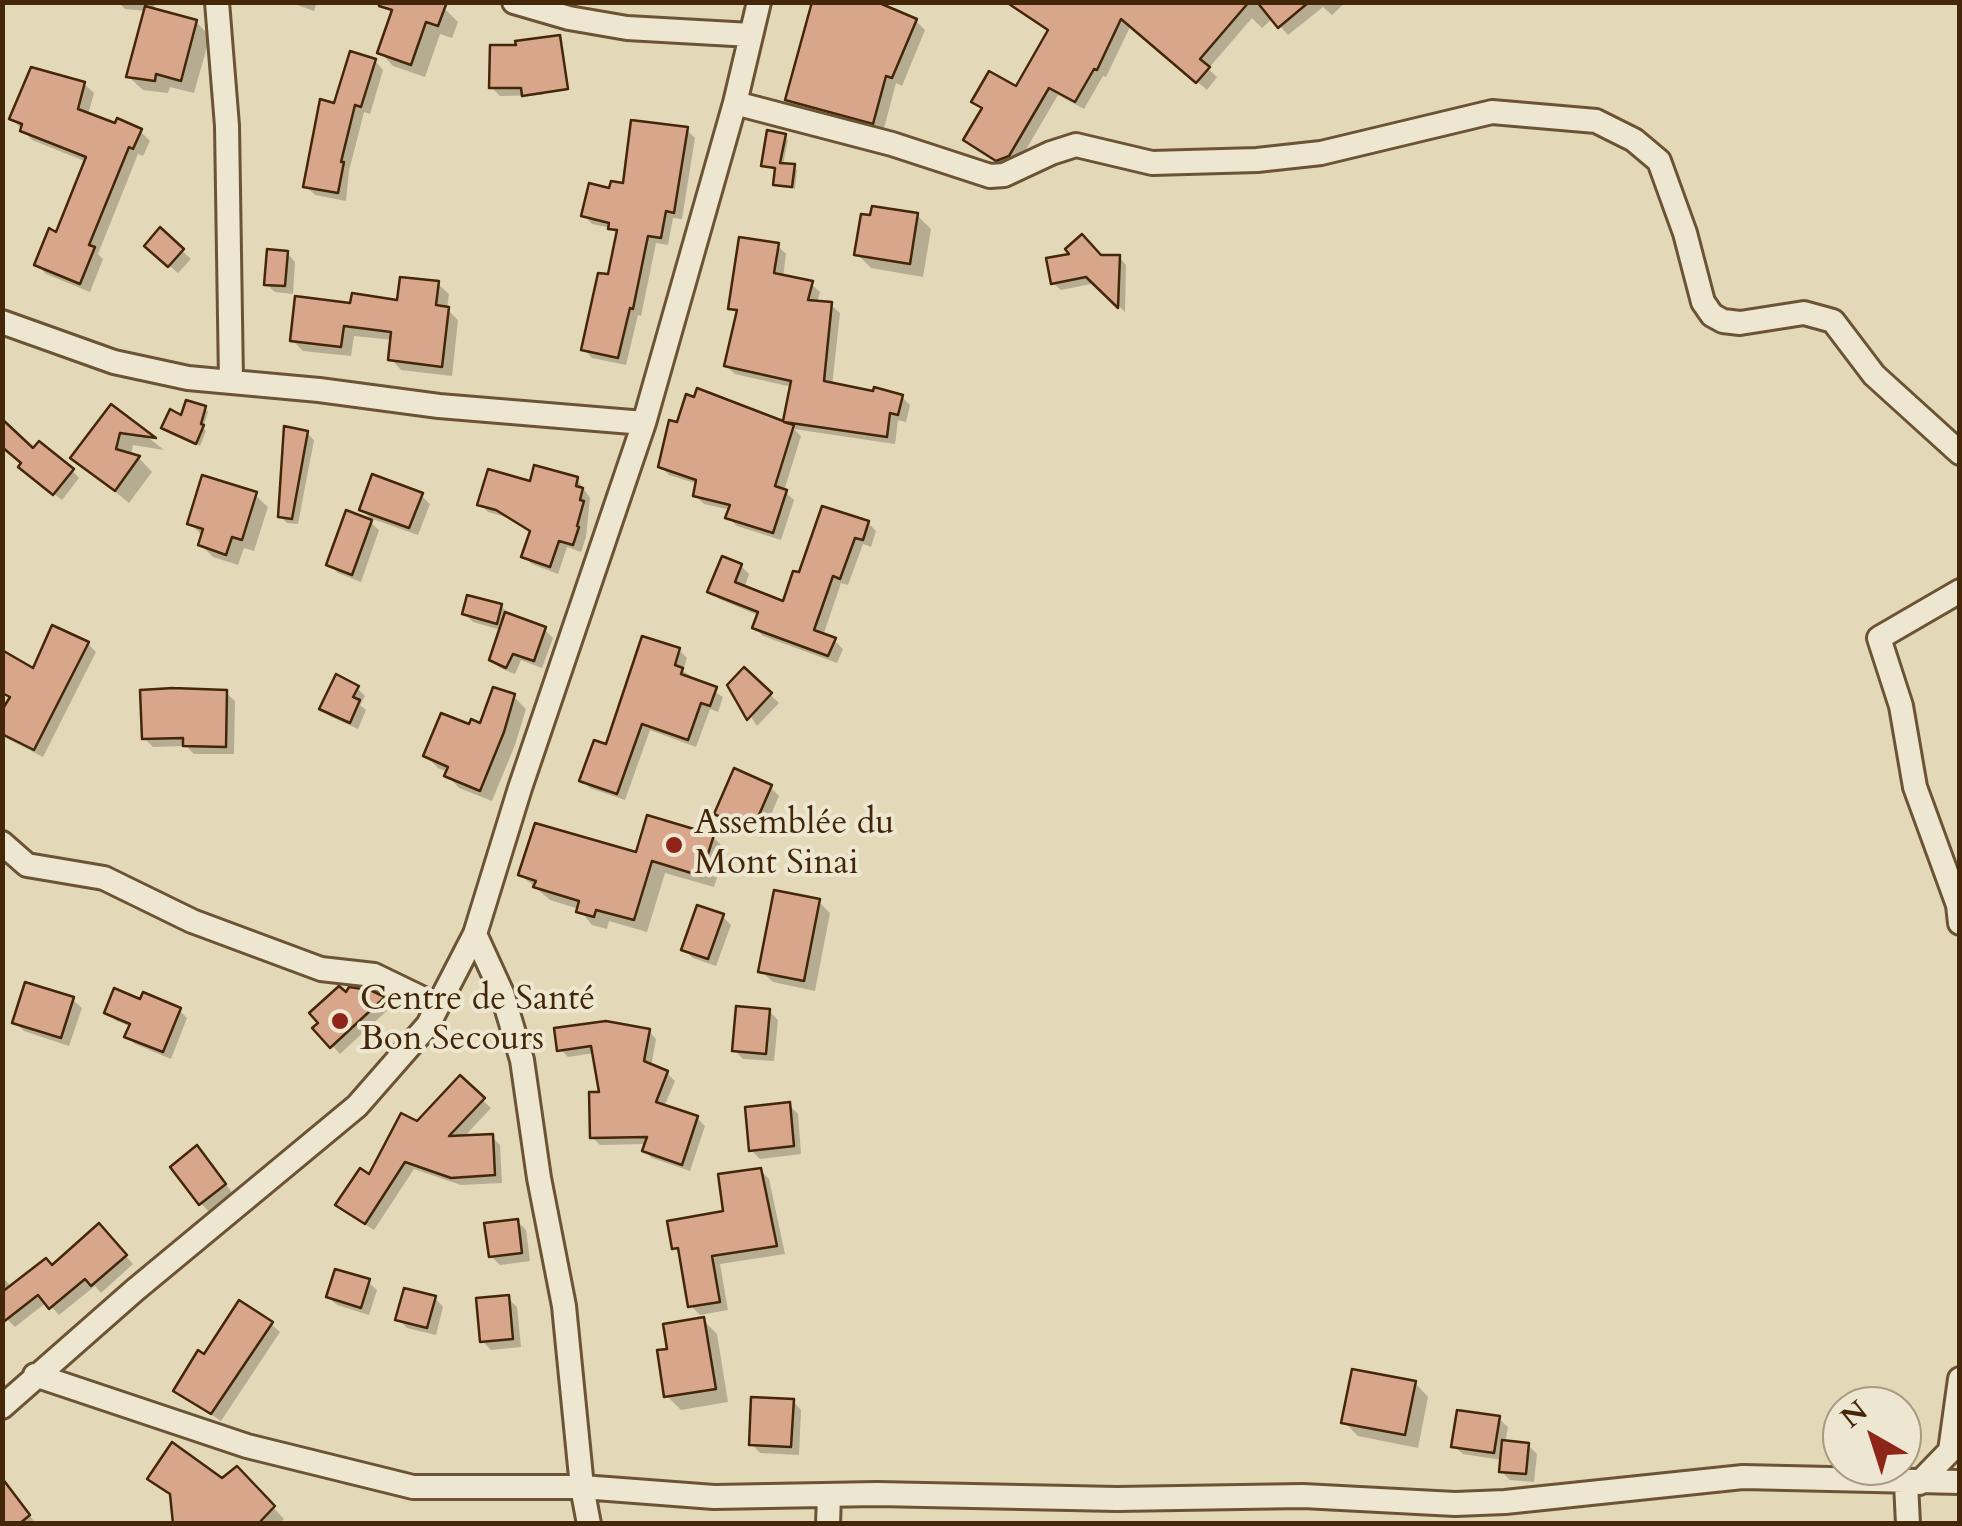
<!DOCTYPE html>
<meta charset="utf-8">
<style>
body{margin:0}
#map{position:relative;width:1962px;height:1526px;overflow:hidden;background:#e3d8b7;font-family:Cardo,serif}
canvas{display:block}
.frame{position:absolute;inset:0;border:5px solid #432708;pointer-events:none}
.north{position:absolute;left:1822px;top:1386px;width:100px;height:100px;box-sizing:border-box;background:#ede6d0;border:2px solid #a99a80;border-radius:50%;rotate:321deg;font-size:28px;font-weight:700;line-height:40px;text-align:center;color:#432708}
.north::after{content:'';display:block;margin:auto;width:35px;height:45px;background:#8f2418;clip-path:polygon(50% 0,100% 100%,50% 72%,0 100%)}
</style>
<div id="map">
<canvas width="1962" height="1526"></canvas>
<div class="frame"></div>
<div class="north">N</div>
</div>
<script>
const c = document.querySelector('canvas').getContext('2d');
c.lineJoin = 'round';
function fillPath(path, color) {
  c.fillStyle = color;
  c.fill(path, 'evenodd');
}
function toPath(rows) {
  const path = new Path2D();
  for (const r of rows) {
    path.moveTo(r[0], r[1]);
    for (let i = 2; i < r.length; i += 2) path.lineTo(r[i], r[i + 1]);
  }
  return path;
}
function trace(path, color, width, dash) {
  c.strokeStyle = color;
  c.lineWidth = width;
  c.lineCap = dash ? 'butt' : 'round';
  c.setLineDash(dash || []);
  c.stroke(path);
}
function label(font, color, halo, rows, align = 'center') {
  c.font = font + ' Cardo,serif';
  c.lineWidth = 8;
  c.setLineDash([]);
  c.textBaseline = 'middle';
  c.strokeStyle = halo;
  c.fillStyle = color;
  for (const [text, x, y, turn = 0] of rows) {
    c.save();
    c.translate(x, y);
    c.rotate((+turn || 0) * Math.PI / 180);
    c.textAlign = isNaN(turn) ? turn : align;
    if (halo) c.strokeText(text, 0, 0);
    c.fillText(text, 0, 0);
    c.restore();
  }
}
fillPath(toPath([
 [118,2,155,2,154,11,196,22,210,36,194,93,170,87,168,93,143,90,129,77,147,11,125,9],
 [289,2,317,2,314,11],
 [1005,2,1346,2,1332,15,1323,7,1288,35,1273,18,1262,28,1252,18,1208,69,1217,77,1207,90,1131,25,1106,77,1103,76,1084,109,1058,95,1017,165,1007,169,966,139,984,111,974,101,1017,90,1050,32],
 [444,8,458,22,452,38,440,34,425,77,393,66,380,52],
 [916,21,925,30,902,86,896,83,883,132,797,109,787,100],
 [549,49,543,95,500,96,491,87],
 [375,61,383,70,370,114,364,112,349,171,346,201,315,195,306,186,336,106],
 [84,84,94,93,88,115,140,131,150,141,143,156,138,154,98,254,103,259,90,292,46,274,37,264,58,235,87,162,32,140,12,119],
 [687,130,695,138,682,219,673,218,668,245,656,243,641,316,638,315,626,365,592,358,584,349,610,277,619,236,611,228,592,224,584,215,611,191,625,186],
 [784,136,788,140,783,165,797,170,795,189,779,187,775,184,777,170,763,165],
 [917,215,931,229,923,277,871,268,857,254],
 [160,231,191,259,178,273,156,254],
 [778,246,786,254,783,278,811,284,820,292,817,303,831,305,840,313,832,386,902,397,910,405,906,422,898,420,895,444,794,429,801,436,784,491,794,500,781,540,737,526,728,518,731,510,704,504,695,495,698,484,669,475,661,466,785,425,792,387,735,374,726,366,738,315,731,308],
 [287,253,295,262,293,294,275,292,266,284],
 [1101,257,1119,257,1126,265,1125,312,1096,283,1061,290,1053,283],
 [438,284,449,294,447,309,458,320,452,376,401,370,391,359,393,340,354,336,351,356,303,351,292,340,353,306,399,302],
 [111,408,164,450,133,445,131,456,139,458,152,472,129,503,74,458],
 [205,408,208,412,203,428,206,431,200,446,164,428],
 [307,433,314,440,298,524,287,523,280,516],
 [34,451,72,470,79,478,62,500,29,474],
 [577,479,590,498,586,537,581,552,567,547,558,574,532,564,524,556,532,533,506,517,488,512,480,504],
 [255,495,268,507,254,551,244,548,238,565,213,557,201,545,203,537,190,523],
 [421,495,430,504,418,535,370,518,361,509],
 [370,522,379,530,361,582,338,573,329,564],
 [868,523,876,531,871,547,863,544,848,585,841,583,823,636,834,640,843,649,837,663,763,636,755,628,760,616,719,599,710,591,741,566,749,574,744,589,784,605,800,576],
 [501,606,510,615,545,630,553,638,542,668,521,660,515,674,500,668,491,660,501,630,473,622,464,613],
 [88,644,96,652,43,757,4,737,2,716,11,699,2,694,2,653,34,672],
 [679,650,687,658,683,671,723,697,718,712,710,709,696,747,650,730,625,800,590,788,582,780],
 [744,670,779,703,757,726,730,685],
 [357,688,365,696,360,705,366,710,358,729,329,716,322,708],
 [226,693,235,701,234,754,194,754,186,746,153,747,144,738],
 [513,696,526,709,515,745,492,801,459,788,447,775,448,772,438,768,426,756,470,727,482,726],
 [770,787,779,796,761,838,725,822,717,813],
 [713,837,726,850,714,887,665,873,647,932,609,921,607,929,592,925,579,909,550,900,521,875,638,856],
 [819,902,830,913,815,991,773,982,761,971],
 [722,916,731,925,716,966,693,958,684,950],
 [369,992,391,1007,340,1054,316,1028,347,996],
 [73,1000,82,1008,69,1046,24,1031,15,1022],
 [141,1002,179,1010,187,1018,171,1059,135,1044,127,1036,131,1027,115,1020,107,1012],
 [769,1011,778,1020,774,1061,743,1059,734,1050],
 [649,1031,656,1039,651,1067,667,1073,675,1081,664,1107,697,1118,705,1126,690,1171,652,1158,644,1151,647,1144,600,1145,592,1137,602,1094,595,1053,568,1057,560,1049],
 [460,1079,491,1108,463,1138,492,1137,500,1145,502,1183,461,1185,414,1169,374,1230,347,1213,339,1205,370,1178],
 [789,1105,798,1114,801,1154,760,1159,751,1150],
 [206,1157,233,1194,209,1212,201,1203],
 [760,1170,769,1179,785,1254,720,1264,728,1310,700,1315,691,1306,681,1255,674,1247,726,1213],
 [517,1221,526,1230,530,1261,500,1265,491,1256],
 [99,1227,133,1264,101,1293,95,1286,59,1315,47,1302,15,1327,2,1314,2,1276,12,1288,53,1267],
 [368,1282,377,1290,369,1315,337,1305,328,1297],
 [435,1298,443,1307,436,1335,407,1328,398,1319],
 [508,1298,517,1307,521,1347,491,1350,482,1341],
 [703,1320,717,1334,728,1402,681,1410,667,1396,670,1351],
 [271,1324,280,1332,221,1421,176,1391,204,1357],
 [1415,1383,1428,1397,1418,1448,1358,1436,1344,1422],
 [793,1401,801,1410,799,1455,760,1453,752,1444],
 [1499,1419,1508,1427,1505,1443,1528,1445,1537,1454,1534,1482,1510,1480,1501,1471,1502,1460,1463,1454,1454,1446],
 [237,1469,284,1519,279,1524,181,1524,173,1497,150,1478,223,1482],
 [20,1503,36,1524,2,1524]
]), '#0003');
const building = toPath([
 [379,2,447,2,438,26,426,22,411,65,377,53,392,10,379,6,379,2],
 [812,2,877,2,917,19,892,78,886,76,873,124,785,100,812,2],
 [1006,2,1249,2,1200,59,1210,67,1196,83,1121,19,1097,70,1094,69,1075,102,1049,88,1009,156,996,161,963,140,982,108,971,102,989,71,1016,86,1048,30,1006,2],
 [1257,2,1309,2,1278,28,1257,2],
 [145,6,197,20,181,81,156,74,155,81,126,77,145,6],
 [560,35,568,89,522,96,521,88,489,88,490,45,516,45,515,41,560,35],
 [350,51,376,59,361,107,355,105,341,162,344,162,338,193,303,187,320,99,334,103,350,51],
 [31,67,85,82,78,109,115,123,117,118,142,129,133,149,129,147,89,245,95,247,80,284,34,265,49,228,56,232,86,157,20,131,22,124,9,119,31,67],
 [631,120,688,127,674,213,666,211,661,238,648,236,633,309,630,308,618,358,581,350,598,273,608,274,617,230,608,229,609,223,581,216,589,183,609,188,611,181,623,183,631,120],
 [767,130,786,134,780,163,795,164,792,187,773,185,775,168,761,166,767,130],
 [872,206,918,213,910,264,854,255,861,214,870,215,872,206],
 [160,227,184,249,168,267,144,246,160,227],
 [1082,234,1101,255,1120,255,1118,308,1086,277,1051,284,1046,258,1069,254,1065,249,1082,234],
 [739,237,779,243,774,273,813,281,808,300,832,302,824,381,873,391,874,387,903,395,898,415,890,413,887,437,784,422,794,425,775,486,787,490,773,533,725,518,730,505,693,496,696,480,658,467,669,420,677,422,686,394,694,397,697,388,783,421,791,381,724,366,737,310,728,309,739,237],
 [267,249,288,251,285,286,264,285,267,249],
 [400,277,439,281,436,305,449,307,442,367,388,360,391,332,344,326,341,347,290,341,295,296,350,303,352,293,397,300,400,277],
 [186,400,206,406,201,424,204,425,196,444,161,428,170,409,181,415,186,400],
 [111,404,156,438,120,433,116,449,140,456,115,491,70,458,111,404],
 [2,419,33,448,39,441,74,469,53,495,18,467,21,463,2,447,2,419],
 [284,426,308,431,292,519,278,517,284,426],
 [534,465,578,477,576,486,583,488,580,500,584,501,577,526,579,527,573,545,559,541,550,567,521,557,530,531,496,510,477,505,488,469,530,481,534,465],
 [372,474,423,493,409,528,359,510,372,474],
 [202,475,257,492,242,540,232,537,226,555,198,545,203,529,187,524,202,475],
 [822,506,869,521,863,540,855,538,840,579,833,576,814,630,836,638,828,656,752,628,758,612,707,592,722,556,742,564,735,582,783,601,793,571,799,572,822,506],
 [346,510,372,520,352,575,326,565,346,510],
 [467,595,502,604,497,624,462,614,467,595],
 [505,612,546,627,534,661,513,654,506,668,489,660,505,612],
 [52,625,89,642,34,750,2,734,2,710,10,697,2,693,2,650,33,668,52,625],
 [642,636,680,648,675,665,683,668,681,674,717,687,710,706,701,703,688,740,642,724,617,794,579,781,594,740,606,744,642,636],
 [744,667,772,693,747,720,727,685,744,667],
 [336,674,359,686,353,697,360,700,350,723,319,709,336,674],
 [493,687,515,694,504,732,480,791,444,776,448,767,423,756,441,713,469,724,471,719,480,723,493,687],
 [173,688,227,690,226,747,183,746,183,738,142,739,140,690,173,688],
 [734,768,772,785,752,831,714,814,734,768],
 [647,815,714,835,701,876,652,861,634,920,596,910,594,917,576,912,579,901,533,887,536,881,518,875,535,823,636,852,647,815],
 [774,890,820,899,804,981,758,972,774,890],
 [697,905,724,914,708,959,681,950,697,905],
 [25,982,74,997,61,1038,12,1023,25,982],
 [339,986,346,992,349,987,370,990,385,997,330,1048,312,1028,318,1023,309,1013,339,986],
 [114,988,140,999,143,992,181,1008,163,1052,124,1037,130,1024,104,1013,114,988],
 [736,1006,770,1009,766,1054,732,1051,736,1006],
 [606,1021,650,1029,644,1061,668,1071,656,1102,698,1116,682,1165,642,1151,647,1137,590,1138,589,1092,599,1092,591,1046,557,1051,554,1028,606,1021],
 [460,1075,485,1098,449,1136,493,1134,495,1175,451,1178,405,1162,365,1224,335,1205,360,1168,369,1174,401,1113,417,1121,460,1075],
 [790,1102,794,1146,749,1151,745,1107,790,1102],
 [197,1145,226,1184,199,1205,170,1167,197,1145],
 [761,1168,777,1246,712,1256,720,1302,688,1307,678,1248,672,1249,667,1221,723,1211,718,1174,761,1168],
 [518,1219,522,1253,489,1257,484,1223,518,1219],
 [99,1223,127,1255,91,1286,85,1279,49,1309,38,1295,2,1323,2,1292,46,1258,52,1265,99,1223],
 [335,1269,370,1279,361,1308,326,1297,335,1269],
 [404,1288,436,1296,427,1328,395,1320,404,1288],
 [509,1295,513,1339,480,1342,476,1298,509,1295],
 [239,1300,273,1322,211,1414,173,1391,198,1350,204,1354,239,1300],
 [704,1317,716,1389,664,1397,657,1350,667,1349,663,1324,704,1317],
 [1352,1369,1416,1381,1405,1435,1341,1423,1352,1369],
 [751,1397,794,1399,791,1447,749,1445,751,1397],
 [1457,1410,1500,1416,1494,1453,1451,1447,1457,1410],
 [1502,1440,1529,1443,1526,1474,1499,1472,1502,1440],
 [172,1442,222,1478,237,1466,275,1506,258,1524,173,1524,170,1494,147,1479,172,1442],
 [2,1478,30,1515,19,1524,2,1524,2,1478]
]);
fillPath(building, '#d8a68a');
trace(building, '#432708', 2.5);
const street = toPath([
 [217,2,227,126,231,381],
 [514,2,569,18,627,28,751,35],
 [735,103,892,144,990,176,1004,175,1051,153,1076,145,1152,163,1257,160,1321,153,1492,112,1596,121,1634,140,1659,161,1685,233,1703,302,1712,315,1723,321,1740,323,1804,313,1833,321,1874,375,1960,453],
 [2,322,114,362,188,378,319,390,439,406,644,423],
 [1960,591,1879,638,1901,706,1915,787,1958,905,1960,923],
 [2,843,27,865,104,878,192,921,321,969,374,975,438,1006],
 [475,934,502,993,522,1060,539,1178,564,1306,582,1487,589,1524],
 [35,1375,247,1446,413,1487,582,1487,714,1497,877,1494,1117,1499,1303,1496,1455,1504,1505,1502,1743,1477,1960,1482],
 [2,1407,135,1290,357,1106,428,1025,475,934,520,788,644,423,735,103,759,2],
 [1906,1483,1908,1524],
 [1919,1483,1950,1451,1960,1379],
 [828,1524,829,1496]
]);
trace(street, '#6b5334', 28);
trace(street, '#ede6d0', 22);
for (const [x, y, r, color] of [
 [674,845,10,"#8f2418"],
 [340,1021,10,"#8f2418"]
]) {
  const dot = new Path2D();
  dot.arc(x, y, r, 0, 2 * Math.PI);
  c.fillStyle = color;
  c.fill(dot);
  trace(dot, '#ede6d0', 4);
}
label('35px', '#432708', '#ede6d0', [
 ["Assemblée du",694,825],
 ["Mont Sinai",694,865],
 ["Centre de Santé",360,1001],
 ["Bon Secours",360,1041]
], 'left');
</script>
